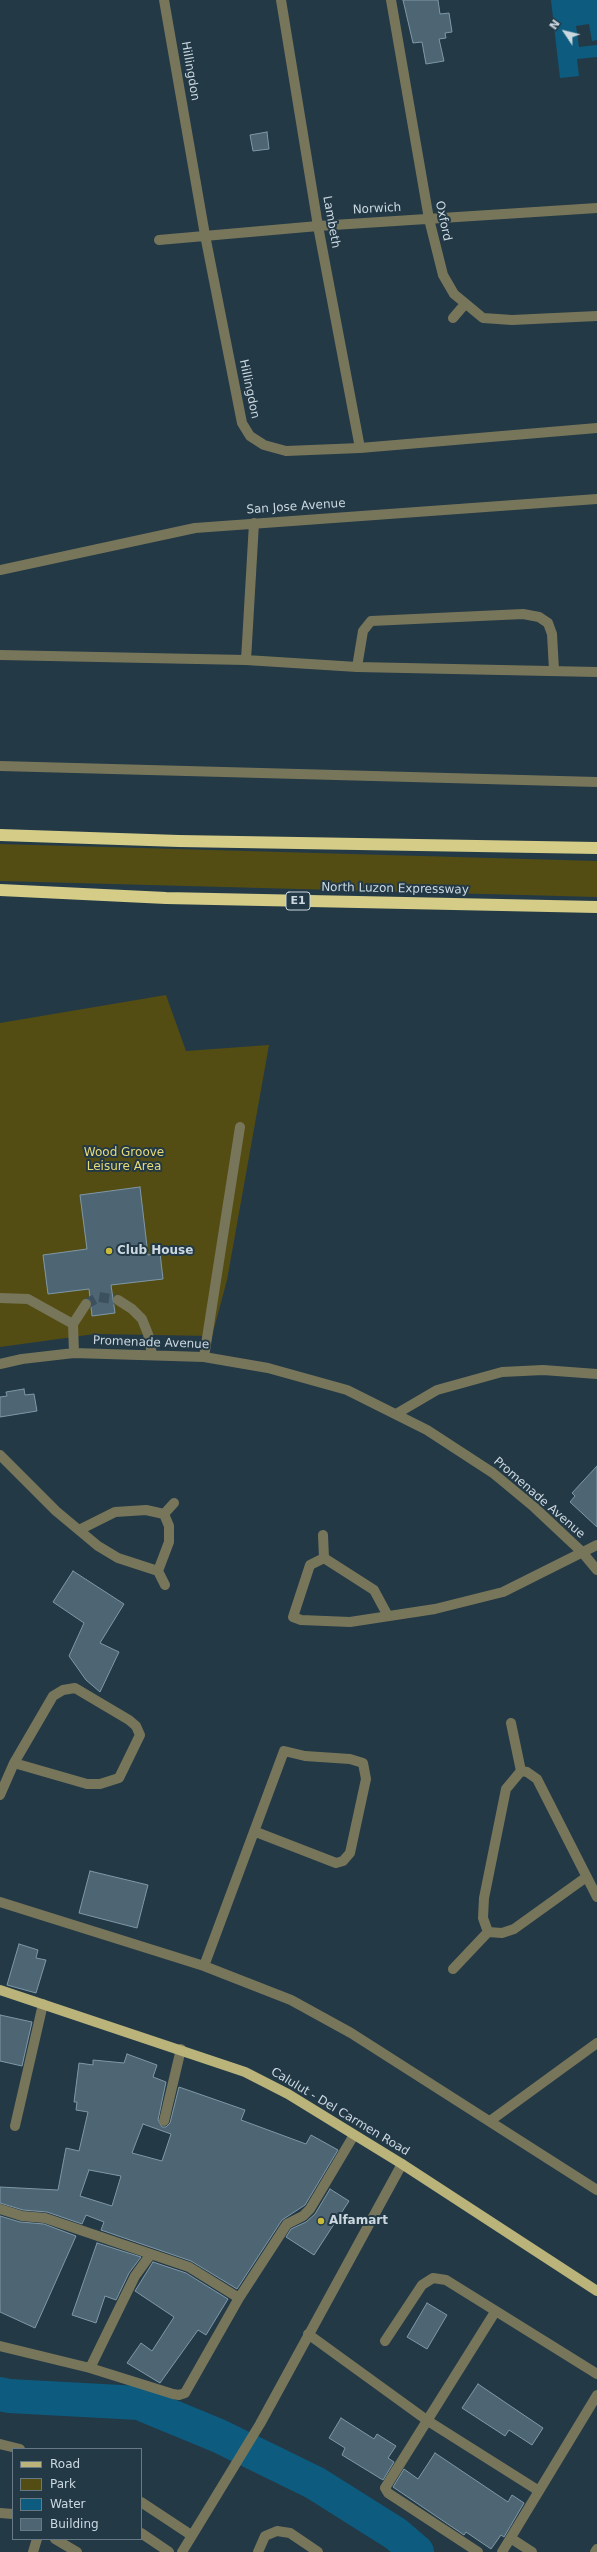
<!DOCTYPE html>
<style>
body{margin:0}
#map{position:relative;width:597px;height:2552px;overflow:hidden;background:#233946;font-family:"DejaVu Sans",sans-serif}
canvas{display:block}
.legend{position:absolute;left:12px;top:2448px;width:130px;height:92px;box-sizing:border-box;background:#233946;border:1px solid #667984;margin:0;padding:5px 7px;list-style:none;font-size:12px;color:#cbd8e0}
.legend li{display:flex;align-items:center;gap:8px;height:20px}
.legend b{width:20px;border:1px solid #667984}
.north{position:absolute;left:545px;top:12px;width:40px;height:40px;-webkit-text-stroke:3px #233946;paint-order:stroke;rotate:305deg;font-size:11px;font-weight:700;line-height:16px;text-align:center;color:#cbd8e0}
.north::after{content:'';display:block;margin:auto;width:14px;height:18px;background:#cbd8e0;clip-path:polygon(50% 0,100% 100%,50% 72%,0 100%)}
</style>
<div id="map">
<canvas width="597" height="2552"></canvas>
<ul class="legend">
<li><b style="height:5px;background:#bab47b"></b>Road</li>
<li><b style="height:11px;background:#544d13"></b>Park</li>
<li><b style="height:11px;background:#0d5c7f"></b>Water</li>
<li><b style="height:11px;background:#4e6674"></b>Building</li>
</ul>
<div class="north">N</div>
</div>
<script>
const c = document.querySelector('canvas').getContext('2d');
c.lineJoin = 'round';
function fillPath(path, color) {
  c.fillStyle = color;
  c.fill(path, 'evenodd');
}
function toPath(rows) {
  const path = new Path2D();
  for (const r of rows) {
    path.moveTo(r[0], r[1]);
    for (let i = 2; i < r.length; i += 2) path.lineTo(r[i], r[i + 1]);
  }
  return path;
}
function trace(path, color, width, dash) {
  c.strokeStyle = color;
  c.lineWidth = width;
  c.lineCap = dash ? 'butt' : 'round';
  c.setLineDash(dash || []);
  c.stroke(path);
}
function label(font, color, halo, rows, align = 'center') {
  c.font = font + ' "DejaVu Sans",sans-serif';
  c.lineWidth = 4;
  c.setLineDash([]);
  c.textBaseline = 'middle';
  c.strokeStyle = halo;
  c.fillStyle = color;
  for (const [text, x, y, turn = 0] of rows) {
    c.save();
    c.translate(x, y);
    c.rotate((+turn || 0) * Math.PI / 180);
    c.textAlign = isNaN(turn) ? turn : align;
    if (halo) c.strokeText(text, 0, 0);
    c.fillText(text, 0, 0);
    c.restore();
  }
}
fillPath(toPath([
 [0,844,597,861,597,897,0,881],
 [166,995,186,1051,269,1045,227,1280,212,1336,95,1334,0,1347,0,1023]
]), '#544d13');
fillPath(toPath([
 [551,0,597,0,597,40,592,41,589,24,576,26,579,47,597,45,597,57,577,59,579,76,560,78]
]), '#0d5c7f');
trace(toPath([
 [0,2394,9,2396,139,2403,219,2436,315,2483,396,2534,417,2552]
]), '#0d5c7f', 34);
const building = toPath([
 [403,0,438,0,440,14,449,13,452,32,445,33,446,38,439,39,444,61,426,64,422,42,413,43,403,0],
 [267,132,269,149,253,151,250,135,267,132],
 [140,1187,148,1255,160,1253,163,1279,111,1285,115,1313,92,1316,89,1289,48,1294,43,1255,87,1249,80,1195,140,1187],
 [24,1389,25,1395,34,1394,37,1411,0,1417,0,1397,7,1396,6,1392,24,1389],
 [597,1466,597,1527,570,1502,575,1496,572,1493,597,1466],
 [73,1571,124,1604,100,1643,119,1652,100,1692,86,1680,69,1656,84,1623,53,1602,73,1571],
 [90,1871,148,1885,137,1928,79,1913,90,1871],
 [19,1944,38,1950,36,1958,46,1960,36,1993,7,1985,19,1944],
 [0,2015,32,2022,22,2066,0,2061,0,2015],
 [127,2054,157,2065,153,2077,166,2082,158,2120,162,2127,166,2127,170,2123,179,2087,245,2110,241,2120,306,2144,311,2135,338,2150,305,2205,282,2220,237,2289,191,2261,101,2230,104,2222,86,2215,82,2224,47,2212,23,2210,0,2203,0,2187,58,2190,66,2148,79,2151,88,2112,76,2110,77,2102,74,2102,79,2063,93,2065,93,2060,124,2063,127,2054],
 [143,2124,171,2134,162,2161,132,2153,143,2124],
 [89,2170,121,2176,112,2206,80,2196,89,2170],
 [330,2189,349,2201,314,2255,286,2237,291,2229,306,2222,315,2214,330,2189],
 [0,2216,20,2222,44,2224,76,2236,35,2328,0,2312,0,2216],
 [97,2243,141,2257,129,2273,116,2300,105,2296,96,2323,72,2315,97,2243],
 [153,2262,186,2273,228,2299,206,2335,198,2330,160,2383,127,2363,141,2343,152,2351,174,2317,135,2291,153,2262],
 [427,2303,447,2315,427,2349,407,2337,427,2303],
 [478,2384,543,2428,532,2445,509,2430,505,2436,462,2408,478,2384],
 [341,2418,374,2439,377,2434,396,2446,388,2458,394,2462,383,2480,342,2455,345,2448,329,2438,341,2418],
 [435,2453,508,2502,512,2495,524,2503,504,2537,501,2535,491,2549,466,2532,464,2535,393,2487,404,2469,418,2479,435,2453]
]);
fillPath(building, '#4e6674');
trace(building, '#7f98a7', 1);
trace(toPath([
 [86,1304,99,1297,118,1300]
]), '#3c515d', 10, [10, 5]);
trace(toPath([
 [164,0,205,235,242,423,250,436,264,445,286,451,360,448,597,428],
 [281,0,318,226,360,448],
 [391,0,429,219,443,275,454,294,483,318,512,320,597,316],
 [159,240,318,226,597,208],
 [453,318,465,304],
 [0,570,195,528,597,499],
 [0,655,246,660,357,667,597,672],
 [246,660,254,523],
 [357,667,363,631,371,621,523,614,539,617,548,623,552,634,554,670],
 [0,766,597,782],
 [0,1298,28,1299,73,1324],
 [118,1300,132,1309,142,1319,148,1334,152,1354],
 [74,1353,73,1324,86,1304],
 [204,1357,240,1127],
 [0,1364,22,1359,74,1353,204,1357,268,1368,347,1390,427,1430,493,1473,534,1507,582,1552,597,1570],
 [396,1414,437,1390,502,1372,543,1370,597,1374],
 [0,1455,56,1511,98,1546,118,1558,158,1571,165,1585],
 [164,1514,174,1503],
 [79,1530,115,1512,146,1510,164,1514],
 [323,1535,324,1558,310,1565,293,1617,301,1620,350,1622,435,1609,503,1592,597,1545],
 [324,1558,374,1590,388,1616],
 [158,1571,169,1542,169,1526,164,1514],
 [511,1723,521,1771],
 [0,1795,14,1763,53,1696,63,1690,75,1688,129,1720,136,1726,140,1735,119,1778,100,1784,87,1784,14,1763],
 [0,1902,204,1966,291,2000,351,2033,597,2190],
 [488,1932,483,1918,484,1898,506,1789,521,1771,527,1772,537,1779,597,1897],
 [204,1966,284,1751,305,1756,350,1759,363,1763,366,1779,350,1853,343,1861,336,1863,256,1832],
 [453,1969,488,1932,502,1933,514,1929,585,1878],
 [164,2121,181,2049],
 [490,2121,597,2043],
 [15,2126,43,2004],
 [0,2209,22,2216,45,2218,189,2267,239,2298],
 [308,2334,428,2421,539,2491],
 [385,2341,422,2285,433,2278,446,2280,597,2374],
 [0,2346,90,2368,173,2394,179,2395,185,2393,239,2298,287,2224,303,2216,310,2209,354,2135],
 [90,2368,135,2276,151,2254],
 [0,2444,20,2449],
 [141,2502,191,2535],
 [0,2513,13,2514],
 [141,2533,169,2552],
 [55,2539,77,2552],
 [512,2539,532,2552],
 [33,2552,37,2539],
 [182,2552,260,2424,402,2164],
 [258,2552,265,2536,277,2531,290,2533,318,2552],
 [478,2552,388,2493,385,2488,495,2312],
 [502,2552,597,2395],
 [595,2552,597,2549]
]), '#78765a', 10);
trace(toPath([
 [0,1990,245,2072,288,2094,402,2164,597,2291]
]), '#bab47b', 10);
trace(toPath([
 [0,835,179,841,597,848],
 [0,890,166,898,597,907]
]), '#d4cc87', 12);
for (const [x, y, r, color] of [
 [109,1251,4,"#c9ba3a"],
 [321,2221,4,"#c9ba3a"]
]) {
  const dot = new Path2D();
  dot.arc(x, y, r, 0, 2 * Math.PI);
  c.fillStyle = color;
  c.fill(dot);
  trace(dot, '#233946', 1.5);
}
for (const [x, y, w] of [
 [298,901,24]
]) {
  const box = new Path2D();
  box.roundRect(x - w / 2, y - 9, w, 18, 3);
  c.fillStyle = '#233946';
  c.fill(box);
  trace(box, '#cbd8e0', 1);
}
label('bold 11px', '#cbd8e0', null, [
 ["E1",298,901]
]);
label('12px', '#cbd8e0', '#233946', [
 ["Hillingdon",190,71,80],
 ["Norwich",377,209,-3],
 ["Oxford",443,221,78],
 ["Lambeth",331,222,80],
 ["Hillingdon",249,389,78],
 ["San Jose Avenue",296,507,-4],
 ["North Luzon Expressway",395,889,1],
 ["Promenade Avenue",151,1343,2],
 ["Promenade Avenue",539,1498,41],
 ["Calulut - Del Carmen Road",340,2112,31]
]);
label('12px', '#e5d978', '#233946', [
 ["Wood Groove",124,1153],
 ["Leisure Area",124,1167]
]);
label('bold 12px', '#cbd8e0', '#233946', [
 ["Club House",117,1251],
 ["Alfamart",329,2221]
], 'left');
</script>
